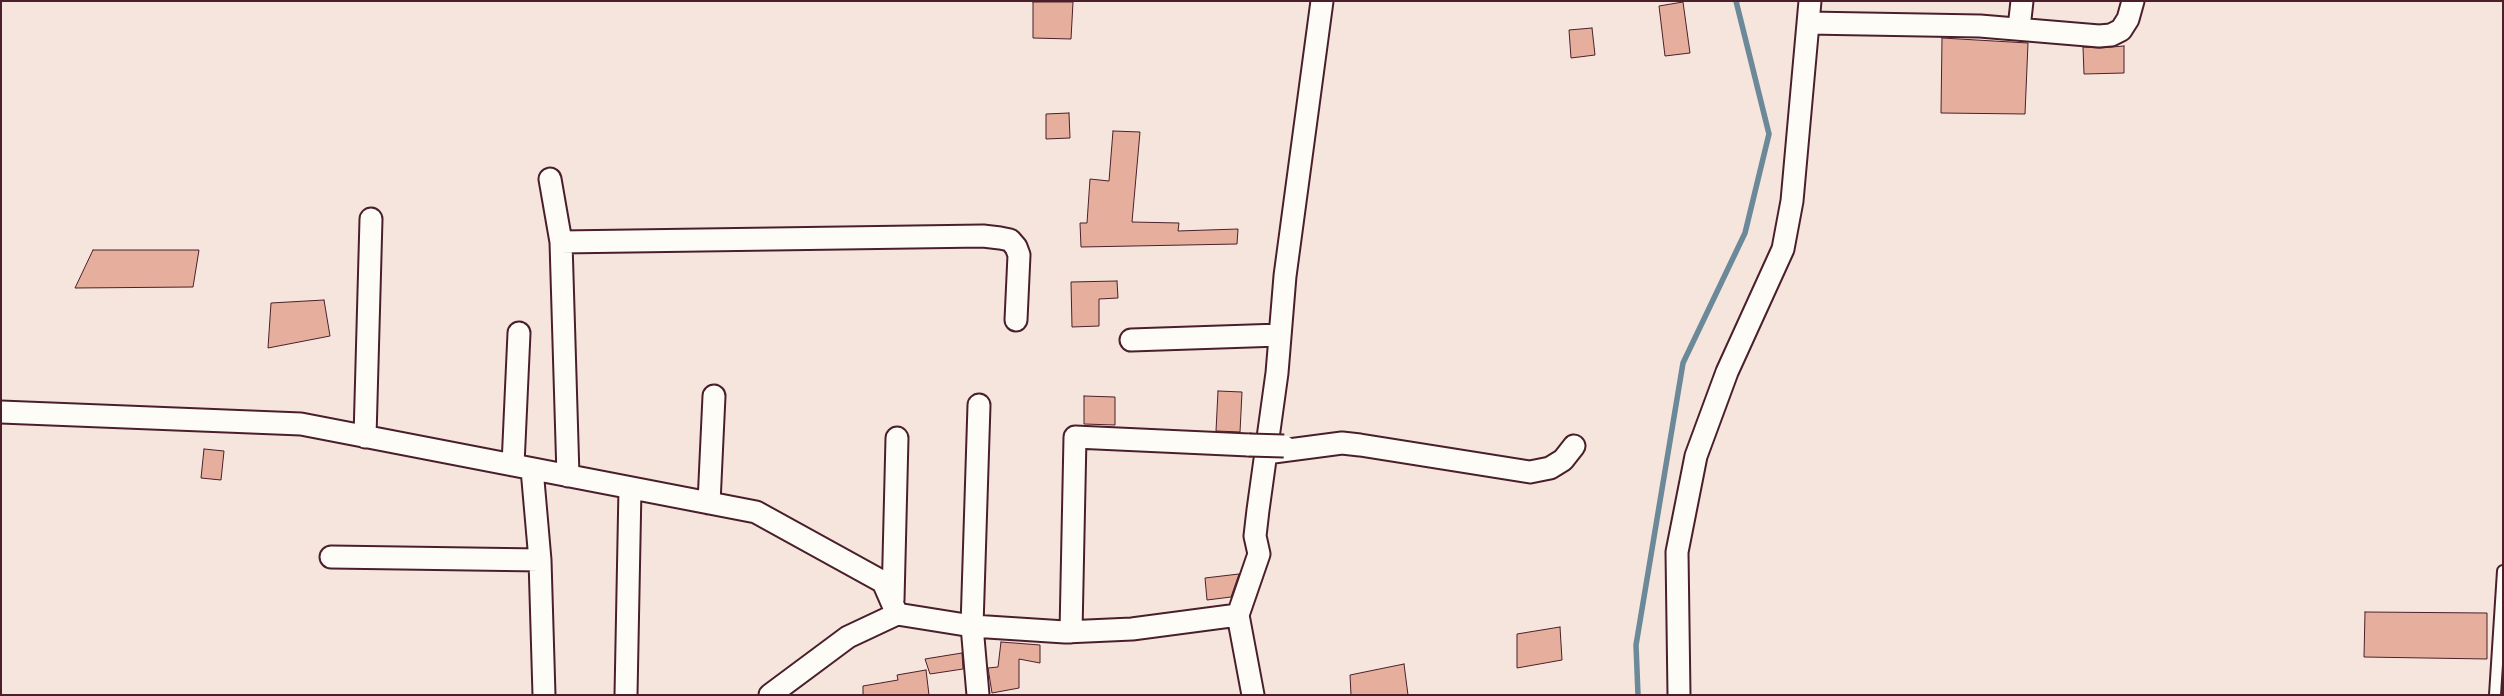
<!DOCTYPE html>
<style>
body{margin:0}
#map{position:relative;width:2504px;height:696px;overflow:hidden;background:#f6e5dc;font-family:Mynerve,sans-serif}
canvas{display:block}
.frame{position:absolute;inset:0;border:2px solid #4a1f2b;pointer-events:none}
</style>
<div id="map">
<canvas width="2504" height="696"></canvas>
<div class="frame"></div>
</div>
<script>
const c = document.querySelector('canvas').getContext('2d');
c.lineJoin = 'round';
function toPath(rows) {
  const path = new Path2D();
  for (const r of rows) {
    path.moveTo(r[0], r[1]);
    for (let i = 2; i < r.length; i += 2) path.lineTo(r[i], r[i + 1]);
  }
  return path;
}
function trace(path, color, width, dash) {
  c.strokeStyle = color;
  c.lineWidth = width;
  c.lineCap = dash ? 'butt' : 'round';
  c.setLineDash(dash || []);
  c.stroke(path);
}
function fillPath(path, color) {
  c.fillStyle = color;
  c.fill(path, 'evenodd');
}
trace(toPath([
 [1638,695,1636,645,1683,363,1745,233,1769,134,1736,1]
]), '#6b8998', 5.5);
const building = toPath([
 [1033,2,1073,2,1071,39,1033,38,1033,2],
 [1683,2,1690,53,1665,56,1659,6,1683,2],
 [1592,28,1595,55,1571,58,1569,30,1592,28],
 [1942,38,2028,43,2025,114,1941,113,1942,38],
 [2124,46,2124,73,2084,74,2083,47,2100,48,2124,46],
 [1069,113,1070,138,1046,139,1046,114,1069,113],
 [1113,131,1140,132,1132,222,1179,223,1178,231,1238,229,1237,244,1081,247,1080,223,1087,223,1090,179,1109,181,1113,131],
 [93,250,199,250,193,287,75,288,93,250],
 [1117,281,1118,298,1099,299,1099,326,1072,327,1071,282,1117,281],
 [324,300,330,336,268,348,271,303,324,300],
 [1218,391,1242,392,1240,432,1216,431,1218,391],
 [1084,396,1115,397,1115,425,1084,424,1084,396],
 [204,449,224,451,221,480,201,478,204,449],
 [1239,574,1231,597,1207,600,1205,578,1239,574],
 [2365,612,2487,613,2487,659,2364,657,2365,612],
 [1560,627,1562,660,1517,668,1517,634,1560,627],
 [1001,642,1040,645,1040,663,1019,659,1019,688,992,693,988,668,998,667,1001,642],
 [962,653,963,669,930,674,925,659,962,653],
 [1404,664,1408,695,1351,695,1350,675,1404,664],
 [926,670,929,695,863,695,863,686,898,680,897,675,926,670]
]);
fillPath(building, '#e6af9d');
trace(building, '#4a1f2b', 1);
const service = toPath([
 [2495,695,2503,571]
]);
const minor = toPath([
 [1808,23,1980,26,2099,36,2111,35,2121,30,2128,19,2133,1],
 [2019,28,2022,1],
 [550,179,561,242,568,476],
 [561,242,983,236,1000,238,1010,240,1016,247,1019,255,1016,320],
 [1131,340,1280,335],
 [1,412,301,424,756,512,883,582,897,614,972,626,1065,632,1132,629,1238,615,1253,695],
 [365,437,371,219],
 [1266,453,1342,443,1360,445,1530,472,1550,468,1563,460,1574,446],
 [513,465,519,333],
 [532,469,540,560,544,695],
 [709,503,714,396],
 [331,557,540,560],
 [893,600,897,438],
 [1238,615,1259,554,1255,536,1258,510,1277,373,1285,276,1322,1],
 [1071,632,1075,437,1249,445],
 [626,695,630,488],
 [770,695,848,637,897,614],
 [978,695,972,626,979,405],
 [1679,695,1677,552,1696,456,1727,372,1783,249,1792,201,1810,1]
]);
trace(service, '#4a1f2b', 14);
trace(minor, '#4a1f2b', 25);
trace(service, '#fdfcf7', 10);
trace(minor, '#fdfcf7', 21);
const minorBridge = toPath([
 [1249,445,1284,446]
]);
trace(minorBridge, '#4a1f2b', 25, []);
trace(minorBridge, '#fdfcf7', 21);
</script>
